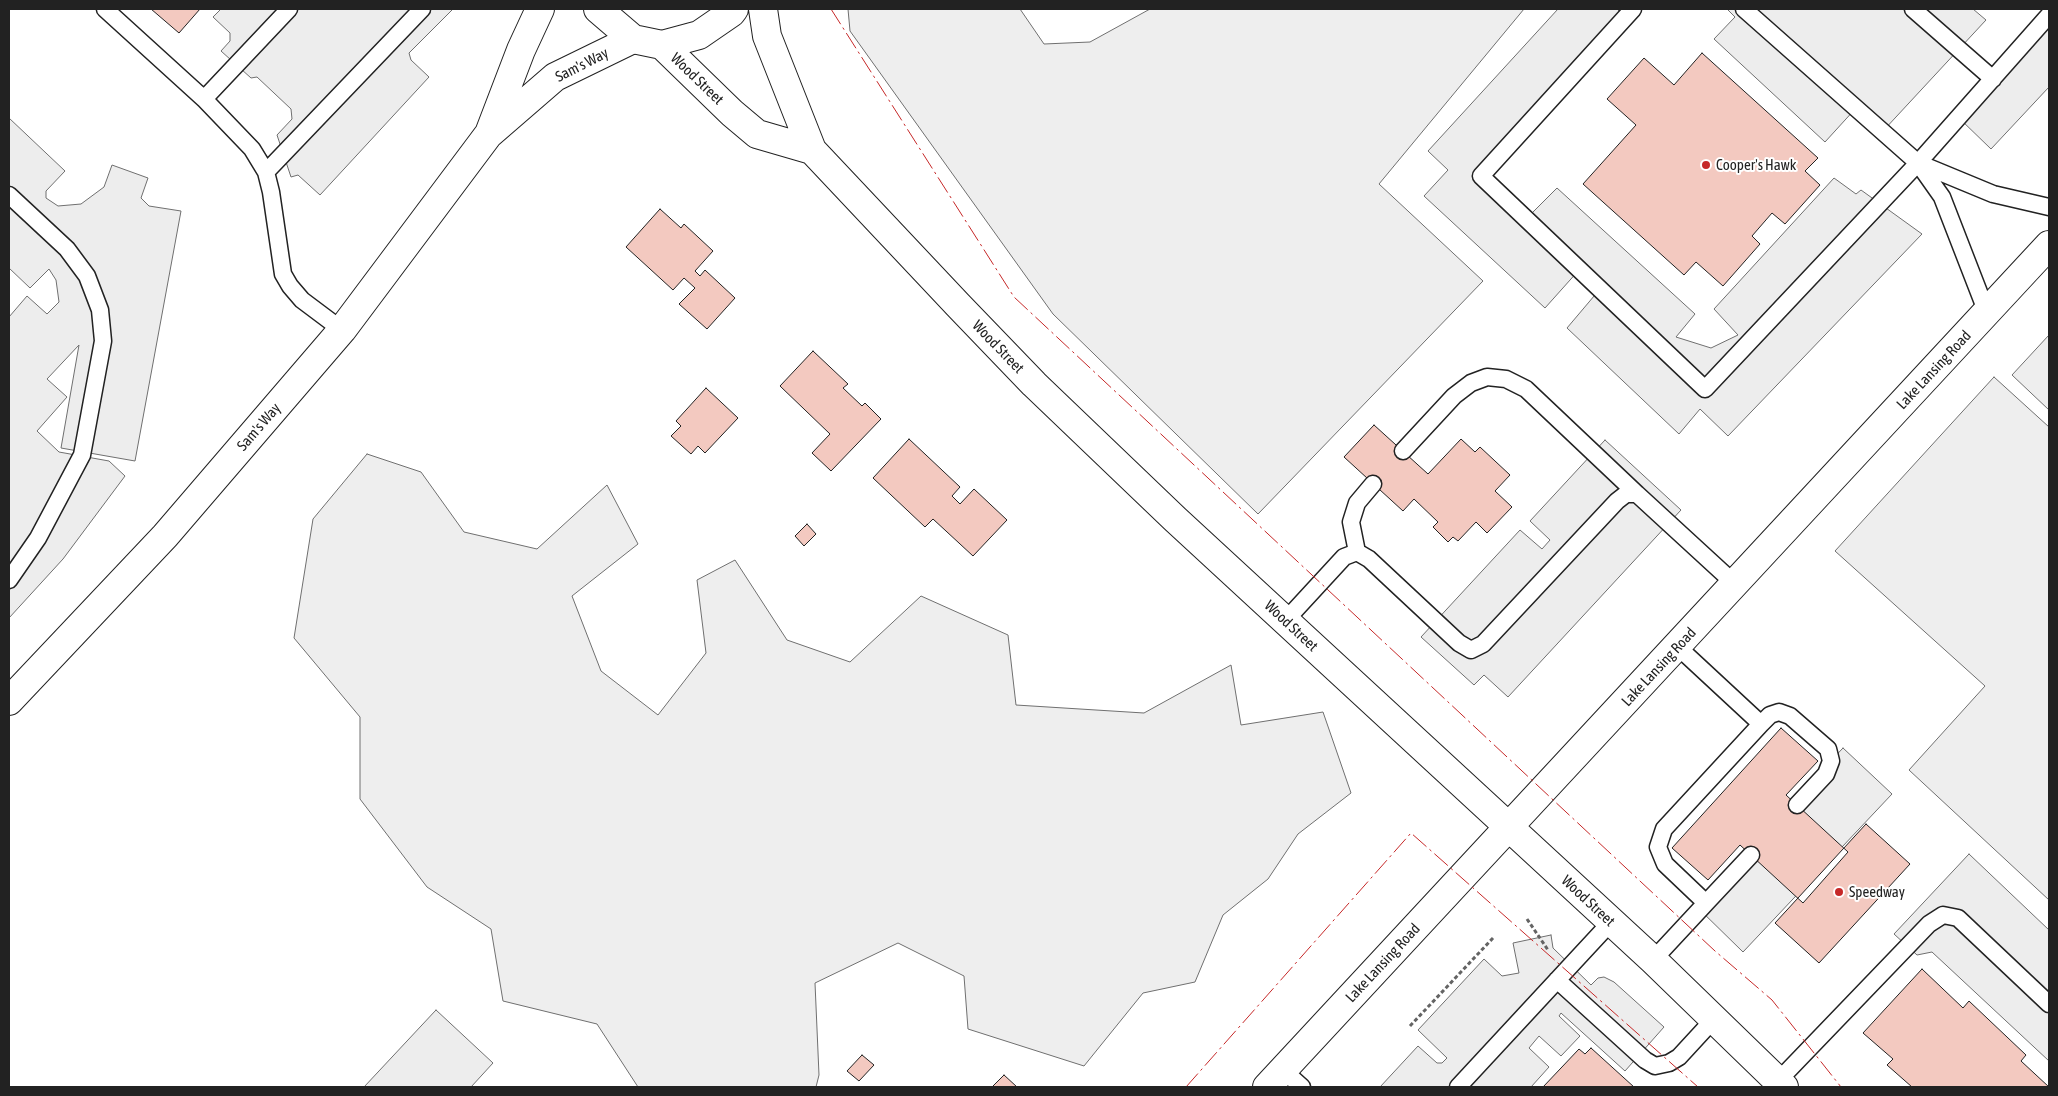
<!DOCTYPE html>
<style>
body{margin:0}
#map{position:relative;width:2058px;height:1096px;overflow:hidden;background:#fff;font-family:"Asap Condensed",sans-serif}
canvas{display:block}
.frame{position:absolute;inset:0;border:10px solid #222;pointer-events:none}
</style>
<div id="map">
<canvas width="2058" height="1096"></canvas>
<div class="frame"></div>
</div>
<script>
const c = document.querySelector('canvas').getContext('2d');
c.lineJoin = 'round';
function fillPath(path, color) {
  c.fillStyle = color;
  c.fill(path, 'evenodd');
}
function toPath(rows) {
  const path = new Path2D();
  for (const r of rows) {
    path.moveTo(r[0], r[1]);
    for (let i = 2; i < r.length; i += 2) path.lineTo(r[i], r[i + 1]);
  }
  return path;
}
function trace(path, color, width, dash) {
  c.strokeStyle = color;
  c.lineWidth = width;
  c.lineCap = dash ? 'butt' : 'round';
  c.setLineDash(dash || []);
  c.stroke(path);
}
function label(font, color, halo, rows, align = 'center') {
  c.font = font + ' "Asap Condensed",sans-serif';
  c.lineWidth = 4;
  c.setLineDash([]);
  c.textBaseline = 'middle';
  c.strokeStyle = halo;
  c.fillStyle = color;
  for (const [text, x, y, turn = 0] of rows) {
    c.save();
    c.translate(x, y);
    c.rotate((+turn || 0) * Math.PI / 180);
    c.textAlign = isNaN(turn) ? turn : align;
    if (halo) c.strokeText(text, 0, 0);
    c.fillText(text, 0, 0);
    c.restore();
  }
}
const green = toPath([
 [848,9,1020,9,1044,44,1090,42,1150,9,1524,9,1379,184,1483,281,1258,514,1053,314,850,31,848,9],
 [2049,335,2049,410,2012,375,2049,335],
 [1994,377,2049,427,2049,900,1909,770,1985,686,1835,551,1994,377],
 [367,454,421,472,464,532,537,549,607,485,638,544,572,596,601,671,658,715,706,653,697,580,735,560,787,640,850,662,921,596,1008,635,1016,705,1144,713,1231,665,1241,725,1323,712,1351,793,1298,834,1268,879,1223,915,1195,982,1143,993,1084,1066,968,1029,964,976,898,943,815,983,819,1075,816,1087,638,1087,597,1024,503,1001,491,929,427,887,360,799,360,717,294,638,313,519,367,454]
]);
fillPath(green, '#eee');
trace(green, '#6f6f6f', 1);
const parking = toPath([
 [221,9,453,9,409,53,411,60,429,77,320,195,298,175,291,177,277,135,292,119,291,109,257,77,251,78,221,51,230,41,230,33,213,17,221,9],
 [1558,9,1617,9,1625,17,1481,176,1526,219,1557,188,1695,314,1676,337,1711,348,1738,335,1714,309,1834,178,1856,194,1861,190,1922,234,1728,436,1700,409,1679,434,1567,328,1600,289,1579,270,1545,308,1424,196,1448,170,1428,151,1558,9],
 [1727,9,1973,9,1986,20,1883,131,1856,108,1825,142,1714,39,1735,17,1727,9],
 [2049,15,2049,87,1991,149,1959,118,2049,15],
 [9,118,65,171,46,191,46,198,58,206,81,204,104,187,112,165,148,178,141,198,149,206,181,211,135,461,61,448,79,345,47,379,67,397,37,431,59,452,109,461,125,476,63,559,9,618,9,317,27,296,47,314,59,302,56,280,49,269,30,288,9,268,9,118],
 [1605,440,1681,510,1508,697,1484,675,1474,685,1421,637,1520,530,1542,549,1550,540,1530,521,1605,440],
 [1843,748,1892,794,1743,952,1695,905,1843,748],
 [1969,854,2049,930,2049,1061,1932,952,1917,955,1894,934,1969,854],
 [1551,935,1553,948,1591,985,1598,978,1604,977,1614,982,1664,1027,1625,1071,1561,1013,1559,1016,1580,1036,1561,1056,1539,1036,1529,1048,1549,1067,1531,1087,1380,1087,1418,1046,1437,1063,1442,1063,1447,1058,1418,1030,1484,959,1502,976,1519,973,1513,943,1551,935],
 [436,1010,493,1063,471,1087,364,1087,436,1010]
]);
fillPath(parking, '#ededed');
trace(parking, '#6f6f6f', 1);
const building = toPath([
 [151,9,200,9,179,33,151,9],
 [1702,53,1818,158,1805,171,1820,185,1785,224,1772,213,1752,236,1760,244,1723,286,1696,262,1684,275,1583,184,1636,125,1607,99,1644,58,1674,85,1702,53],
 [660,209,681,228,684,224,713,251,695,271,700,276,705,270,735,298,707,329,679,304,695,288,684,278,673,290,626,247,660,209],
 [813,351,848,384,843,388,862,406,865,403,881,419,831,471,812,453,830,434,780,386,813,351],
 [706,388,738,418,705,453,698,446,691,454,671,436,681,426,676,421,706,388],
 [1374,425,1428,474,1461,439,1475,452,1480,447,1510,475,1495,491,1512,507,1487,533,1476,522,1458,541,1453,537,1448,542,1433,527,1438,522,1414,499,1403,511,1344,457,1374,425],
 [909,439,960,487,952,496,960,504,974,489,1007,520,973,556,933,519,925,527,873,478,909,439],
 [807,524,816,534,804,546,795,536,807,524],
 [1781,728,1818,761,1786,795,1848,852,1803,903,1740,845,1708,880,1672,848,1781,728],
 [1866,824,1910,864,1819,963,1775,923,1866,824],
 [1922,969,1963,1008,1969,1001,2026,1055,2021,1061,2049,1087,1912,1087,1887,1065,1893,1059,1863,1033,1922,969],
 [1591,1048,1634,1087,1543,1087,1579,1049,1585,1054,1591,1048],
 [862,1055,874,1065,859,1081,847,1071,862,1055],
 [1004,1075,1017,1087,992,1087,1004,1075]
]);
fillPath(building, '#f3c9c0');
trace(building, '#222', 1);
const lane = toPath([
 [105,9,204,99,252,149,266,172,271,192,283,274,290,286,302,300,342,330],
 [1633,9,1481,176,1705,389,1918,163,2049,15],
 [1744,9,1918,163,1942,197,1987,313],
 [1913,9,1993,79],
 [204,99,289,9],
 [1918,163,1993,194,2049,207],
 [266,172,422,9],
 [9,195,67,249,87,276,100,310,103,341,82,455,38,538,9,580],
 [1403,451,1454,396,1471,383,1487,377,1506,379,1526,389,1637,494],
 [1357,552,1351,522,1357,503,1373,484],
 [1285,621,1344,557,1357,552,1369,559,1459,643,1471,650,1483,644,1617,501,1626,494,1637,494,1735,584],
 [1761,724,1770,715,1779,712,1790,716,1828,749,1831,761,1826,774,1797,805],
 [1706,903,1751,855],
 [1653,960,1706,903,1665,864,1658,847,1664,829,1761,724,1678,647],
 [1557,980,1645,1060,1655,1066,1669,1063,1679,1057,1714,1019],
 [1283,1070,1302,1087],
 [1778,1081,1929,924,1943,915,1958,918,2049,1004],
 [1458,1087,1611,922]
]);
const street = toPath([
 [490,131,521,50,540,9],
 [9,701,165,536,342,330,488,135,555,77,633,39]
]);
const secondary = toPath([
 [598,9,633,39,662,45,699,35,731,13,734,9],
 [763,9,767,36,812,150,958,305,1034,384,1175,519,1653,960,1784,1087],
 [662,45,732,113,757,134,812,150],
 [1267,1087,2049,245]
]);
trace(lane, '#222', 19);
trace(street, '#222', 30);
trace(secondary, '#222', 30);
trace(toPath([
 [1527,919,1548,950],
 [1410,1026,1493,938]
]), '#646464', 3, [4, 2.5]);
trace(lane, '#fff', 16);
trace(street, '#fff', 28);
trace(secondary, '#fff', 28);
trace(toPath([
 [831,9,1014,297,1715,951,1772,1000,1841,1087],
 [1186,1087,1411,833,1698,1087]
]), '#c62828', 1, [18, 4, 2.5, 4]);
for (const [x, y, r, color] of [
 [1706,165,5,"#c62828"],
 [1839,892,5,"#c62828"]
]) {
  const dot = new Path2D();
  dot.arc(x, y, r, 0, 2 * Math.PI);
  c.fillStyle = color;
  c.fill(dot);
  trace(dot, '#fff', 2);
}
label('15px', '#222', '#fff', [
 ["Sam's Way",582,65,-27],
 ["Wood Street",697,79,44],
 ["Wood Street",998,347,46],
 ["Lake Lansing Road",1934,370,-47],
 ["Sam's Way",259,427,-49],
 ["Wood Street",1291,626,43],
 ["Lake Lansing Road",1659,667,-47],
 ["Wood Street",1588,901,43],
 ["Lake Lansing Road",1383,963,-47]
]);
label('15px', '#222', '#fff', [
 ["Cooper's Hawk",1716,165],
 ["Speedway",1849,892]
], 'left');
</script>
